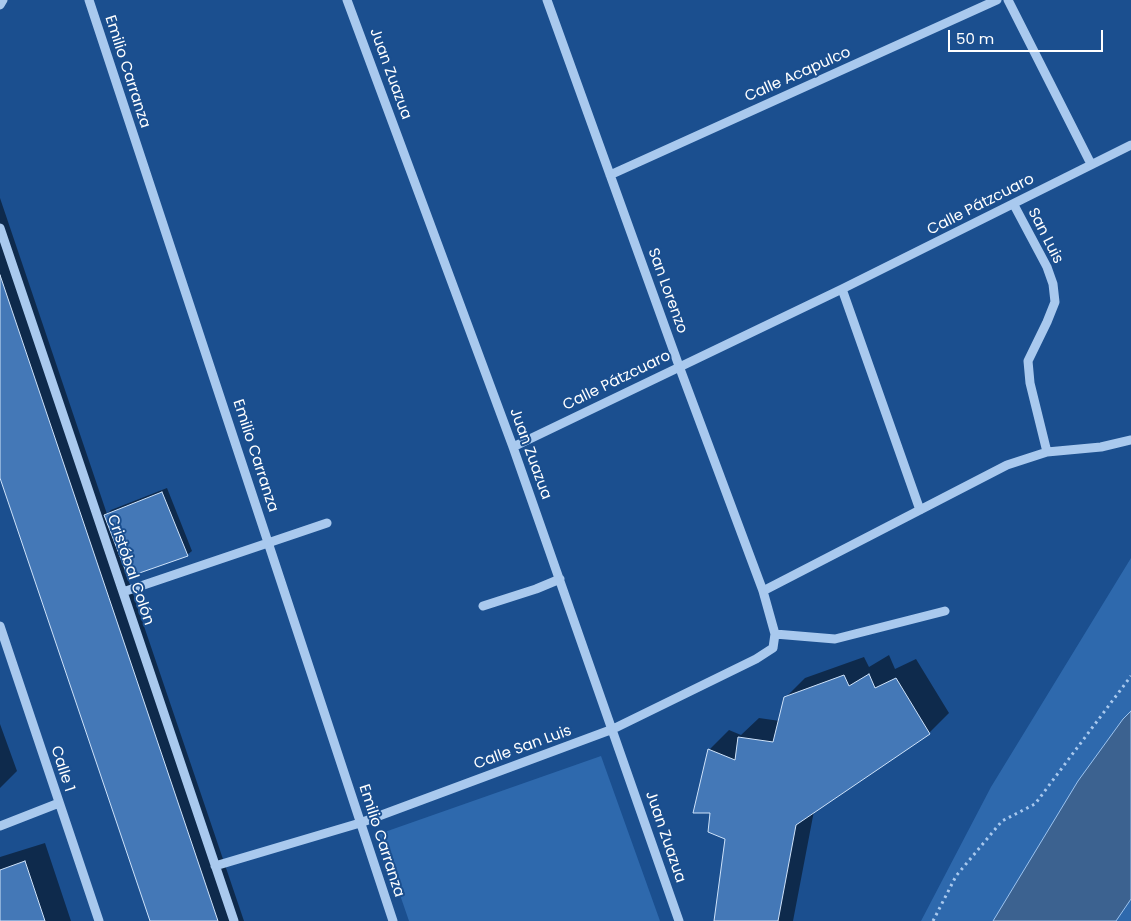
<!DOCTYPE html>
<meta charset="utf-8">
<style>
body{margin:0}
#map{position:relative;width:1131px;height:921px;overflow:hidden;background:#1b4f8f;font-family:Poppins,sans-serif}
canvas{display:block}
.scale{position:absolute;left:948px;top:30px;width:155px;height:22px;box-sizing:border-box;border:2px solid #fff;border-top:0;padding-left:6px;font-size:15px;line-height:18px;white-space:nowrap;color:#fff;-webkit-text-stroke:4px #1b4f8f;paint-order:stroke}
</style>
<div id="map">
<canvas width="1131" height="921"></canvas>
<div class="scale">50 m</div>
</div>
<script>
const c = document.querySelector('canvas').getContext('2d');
c.lineJoin = 'round';
function fillPath(path, color) {
  c.fillStyle = color;
  c.fill(path, 'evenodd');
}
function toPath(rows) {
  const path = new Path2D();
  for (const r of rows) {
    path.moveTo(r[0], r[1]);
    for (let i = 2; i < r.length; i += 2) path.lineTo(r[i], r[i + 1]);
  }
  return path;
}
function trace(path, color, width, dash) {
  c.strokeStyle = color;
  c.lineWidth = width;
  c.lineCap = dash ? 'butt' : 'round';
  c.setLineDash(dash || []);
  c.stroke(path);
}
function label(font, color, halo, rows, align = 'center') {
  c.font = font + ' Poppins,sans-serif';
  c.lineWidth = 4;
  c.setLineDash([]);
  c.textBaseline = 'middle';
  c.strokeStyle = halo;
  c.fillStyle = color;
  for (const [text, x, y, turn = 0] of rows) {
    c.save();
    c.translate(x, y);
    c.rotate((+turn || 0) * Math.PI / 180);
    c.textAlign = isNaN(turn) ? turn : align;
    if (halo) c.strokeText(text, 0, 0);
    c.fillText(text, 0, 0);
    c.restore();
  }
}
fillPath(toPath([
 [1131,558,1131,921,921,921,991,787],
 [601,756,660,921,409,921,379,834]
]), '#2e69ad');
const water = toPath([
 [1131,711,1131,899,1116,921,993,921,1078,781,1123,719,1131,711]
]);
fillPath(water, '#3c6290');
trace(water, '#9cc4f0', 1);
fillPath(toPath([
 [0,198,107,514,111,510,167,488,192,551,187,555,127,576,244,921,151,921,0,475],
 [889,655,895,669,916,659,949,713,929,733,814,811,793,921,715,921,726,838,712,812,709,750,729,730,741,735,759,718,780,721,785,698,805,678,864,657,869,667],
 [0,724,17,771,0,788],
 [45,843,71,921,0,921,0,857]
]), '#0007');
const building = toPath([
 [0,275,218,921,150,921,0,478,0,275],
 [162,492,188,556,128,577,104,515,162,492],
 [869,674,875,688,896,678,930,734,796,825,778,921,714,921,725,839,708,832,710,813,693,813,708,749,735,760,738,737,773,742,784,697,844,675,849,686,869,674],
 [25,861,45,921,0,921,0,870,25,861]
]);
fillPath(building, '#4478b7');
trace(building, '#cfe3fa', 1);
trace(toPath([
 [933,921,956,876,1002,821,1035,804,1131,676]
]), '#a9c9ee', 3, [2.5, 4]);
trace(toPath([
 [89,0,393,921],
 [347,0,513,447,679,921],
 [1008,0,1091,164],
 [0,5,3,0],
 [610,175,997,0],
 [1014,205,1047,267,1053,284,1055,302,1047,322,1028,361,1030,383,1047,452],
 [0,228,234,921],
 [842,289,920,510],
 [513,447,842,289,1131,145],
 [763,591,1007,465,1047,452,1101,447,1131,440],
 [123,592,327,523],
 [483,606,536,589,560,579],
 [0,626,99,921],
 [775,634,835,639,945,611],
 [0,826,59,803],
 [215,866,360,823,613,729,756,659,773,648,775,634,763,591,679,366,547,0]
]), '#a9c9ee', 9);
label('15px', '#fff', '#1b4f8f', [
 ["Emilio Carranza",127,72,72],
 ["Juan Zuazua",390,74,70],
 ["Calle Acapulco",798,75,-24],
 ["Calle Pátzcuaro",981,205,-27],
 ["San Luis",1045,236,63],
 ["San Lorenzo",667,291,70],
 ["Calle Pátzcuaro",617,381,-26],
 ["Juan Zuazua",530,454,70],
 ["Emilio Carranza",255,456,72],
 ["Cristóbal Colón",130,570,71],
 ["Calle San Luis",523,748,-20],
 ["Calle 1",62,769,72],
 ["Juan Zuazua",665,837,71],
 ["Emilio Carranza",381,841,72]
]);
</script>
